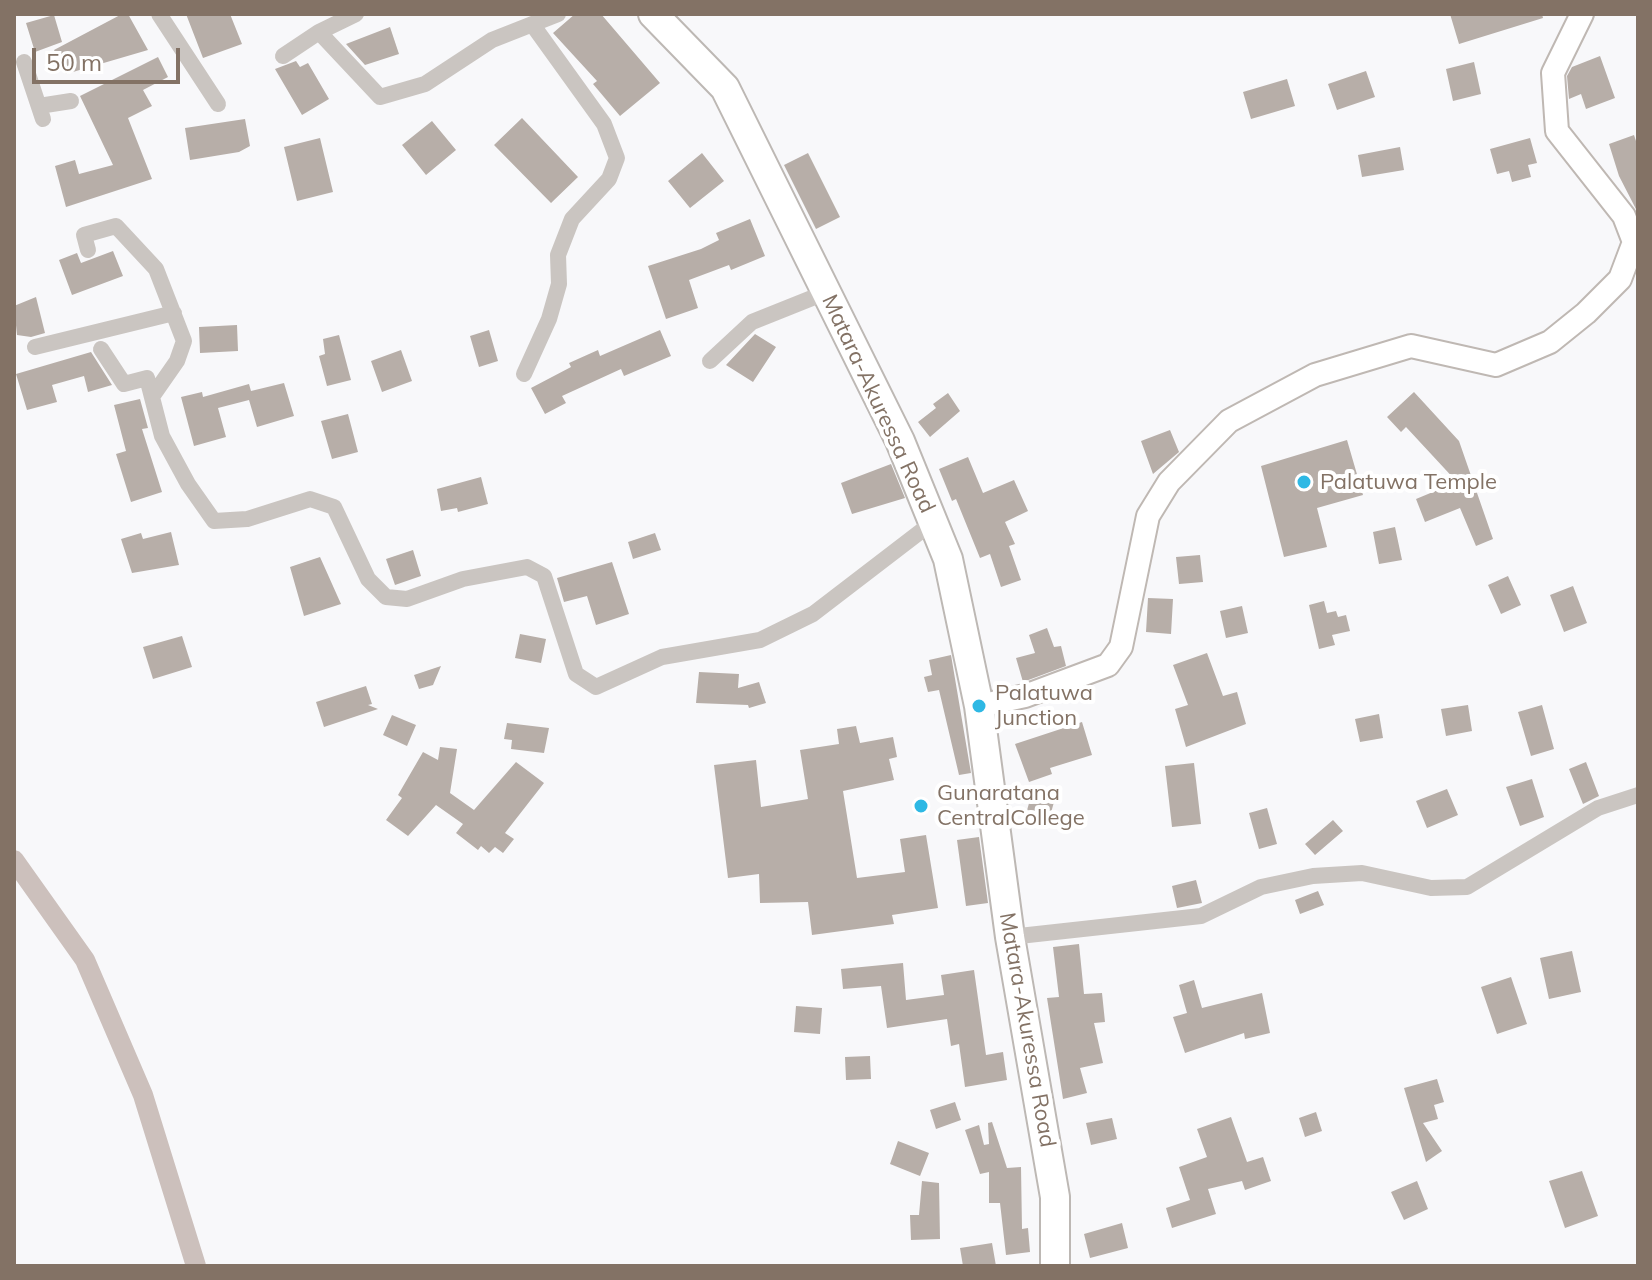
<!DOCTYPE html>
<style>
body{margin:0}
#map{position:relative;width:1652px;height:1280px;overflow:hidden;background:#f8f8fa;font-family:Mulish,sans-serif}
canvas{display:block}
.frame{position:absolute;inset:0;border:16px solid #837265;pointer-events:none}
.scale{position:absolute;left:32px;top:48px;width:148px;height:36px;box-sizing:border-box;border:4px solid #837265;border-top:0;padding-left:10px;font-size:24px;line-height:28px;white-space:nowrap;color:#837265;-webkit-text-stroke:6px #fff;paint-order:stroke}
</style>
<div id="map">
<canvas width="1652" height="1280"></canvas>
<div class="frame"></div>
<div class="scale">50 m</div>
</div>
<script>
const c = document.querySelector('canvas').getContext('2d');
c.lineJoin = 'round';
function toPath(rows) {
  const path = new Path2D();
  for (const r of rows) {
    path.moveTo(r[0], r[1]);
    for (let i = 2; i < r.length; i += 2) path.lineTo(r[i], r[i + 1]);
  }
  return path;
}
function trace(path, color, width, dash) {
  c.strokeStyle = color;
  c.lineWidth = width;
  c.lineCap = dash ? 'butt' : 'round';
  c.setLineDash(dash || []);
  c.stroke(path);
}
function fillPath(path, color) {
  c.fillStyle = color;
  c.fill(path, 'evenodd');
}
function label(font, color, halo, rows, align = 'center') {
  c.font = font + ' Mulish,sans-serif';
  c.lineWidth = 8;
  c.setLineDash([]);
  c.textBaseline = 'middle';
  c.strokeStyle = halo;
  c.fillStyle = color;
  for (const [text, x, y, turn = 0] of rows) {
    c.save();
    c.translate(x, y);
    c.rotate((+turn || 0) * Math.PI / 180);
    c.textAlign = isNaN(turn) ? turn : align;
    if (halo) c.strokeText(text, 0, 0);
    c.fillText(text, 0, 0);
    c.restore();
  }
}
trace(toPath([
 [14,860,85,960,143,1095,196,1266]
]), '#ccc0bc', 20);
fillPath(toPath([
 [122,14,128,14,148,50,66,74,54,50],
 [186,14,230,14,242,44,203,58],
 [575,14,601,14,660,83,620,116,593,84,597,81,553,33],
 [1450,14,1542,14,1543,18,1459,44],
 [54,15,62,42,35,52,26,23],
 [390,27,399,54,365,65,346,44],
 [1600,56,1615,98,1586,109,1581,94,1569,99,1567,76,1572,67],
 [158,57,168,77,143,90,152,106,128,118,152,179,66,207,55,166,75,160,79,174,113,165,80,96],
 [296,61,300,67,308,63,329,99,302,115,275,69],
 [1474,62,1481,94,1453,101,1446,69],
 [1366,71,1375,97,1337,110,1328,84],
 [1287,79,1295,106,1251,119,1243,92],
 [522,118,578,177,551,203,494,145],
 [245,119,250,146,239,152,190,160,185,128],
 [432,121,456,150,426,175,402,145],
 [1634,135,1638,147,1638,213,1619,176,1609,144],
 [320,138,333,192,297,201,284,147],
 [1530,138,1537,163,1528,165,1531,177,1512,182,1509,171,1497,174,1490,149],
 [1400,147,1404,170,1362,177,1358,155],
 [702,153,724,181,690,208,668,181],
 [808,153,840,217,816,229,784,165],
 [750,219,765,256,731,270,729,265,689,280,698,308,666,319,648,266,701,249,719,240,716,233],
 [113,251,123,276,72,295,59,260,77,253,81,263],
 [36,297,45,333,31,337,17,335,14,306],
 [237,325,238,351,200,353,199,327],
 [489,330,498,361,479,367,470,336],
 [660,330,671,356,624,376,621,369,562,396,566,403,545,414,531,388,571,367,569,363,598,350,600,356],
 [755,334,776,347,753,382,726,365],
 [339,335,351,380,327,386,319,356,325,354,323,339],
 [401,350,412,381,382,392,371,361],
 [91,352,112,385,88,392,84,376,52,385,57,402,27,410,16,374],
 [284,383,294,416,257,427,249,400,218,408,226,437,194,446,181,397,202,392,203,397,249,384,251,391],
 [1414,392,1459,441,1493,539,1476,546,1460,508,1425,522,1416,499,1457,482,1406,427,1401,432,1387,417],
 [948,393,960,411,930,437,918,422,936,408,933,404],
 [140,399,148,428,142,429,162,492,131,502,116,454,126,451,114,405],
 [348,414,358,452,332,459,321,421],
 [1170,430,1179,452,1153,474,1141,441],
 [1347,440,1363,495,1317,508,1327,547,1284,557,1261,466],
 [968,457,983,493,1014,480,1028,511,1005,522,1015,544,1009,546,1021,580,1001,587,990,554,980,558,956,499,952,501,939,469],
 [891,464,905,498,852,514,841,483],
 [481,477,488,504,458,512,457,508,441,511,437,489],
 [1395,527,1402,560,1379,564,1373,532],
 [171,532,179,565,132,573,121,539,141,533,143,539],
 [655,533,661,550,633,559,628,542],
 [413,550,421,576,395,585,386,559],
 [1200,555,1203,582,1179,584,1176,557],
 [320,557,341,604,304,616,290,567],
 [612,562,629,614,596,625,587,596,564,602,557,578],
 [1508,576,1521,605,1501,614,1488,585],
 [1573,586,1587,623,1564,632,1550,595],
 [1148,598,1173,599,1171,634,1146,632],
 [1324,601,1327,613,1336,611,1338,617,1346,615,1350,631,1332,635,1335,645,1319,649,1309,605],
 [1242,606,1248,633,1226,638,1220,611],
 [1047,628,1054,647,1061,646,1066,666,1023,682,1016,658,1035,653,1029,635],
 [520,634,546,639,541,663,515,658],
 [182,636,192,667,153,679,143,647],
 [1207,653,1223,696,1237,692,1246,724,1186,747,1175,709,1188,705,1173,665],
 [951,655,971,773,959,775,939,690,928,692,924,677,932,675,929,660],
 [441,666,433,685,419,689,414,675],
 [699,672,739,674,738,688,759,682,766,703,749,708,748,705,696,703],
 [366,686,372,704,368,705,378,709,324,727,316,702],
 [1468,705,1472,731,1446,736,1441,709],
 [1542,705,1554,749,1531,756,1518,712],
 [1379,714,1383,738,1360,742,1355,719],
 [392,715,416,725,407,746,383,735],
 [1082,722,1092,755,1050,768,1052,774,1029,782,1015,744],
 [507,723,549,728,544,753,511,749,512,740,504,739],
 [856,726,860,743,893,737,897,757,889,759,894,780,843,791,857,878,905,872,900,839,926,835,938,908,892,915,894,924,812,935,808,902,760,903,759,874,728,878,714,765,756,760,761,807,808,799,800,750,839,744,837,729],
 [440,747,457,749,450,793,474,810,516,762,544,783,505,833,514,839,503,853,495,847,489,853,481,846,478,850,456,833,463,824,436,805,408,836,386,820,402,798,398,795,423,752,438,760],
 [1586,762,1599,796,1583,804,1569,769],
 [1194,763,1201,824,1172,827,1165,766],
 [1532,779,1544,817,1520,826,1506,787],
 [1447,789,1458,815,1427,828,1416,801],
 [1031,796,1054,802,1049,820,1026,814],
 [1267,808,1277,844,1259,849,1249,813],
 [1333,820,1343,831,1315,855,1305,844],
 [979,837,988,903,966,906,957,840],
 [1196,880,1202,903,1177,908,1172,886],
 [1318,891,1324,905,1300,914,1295,900],
 [1079,944,1084,994,1102,993,1105,1022,1094,1023,1103,1063,1080,1068,1087,1093,1063,1099,1047,998,1059,997,1053,947],
 [1572,951,1581,992,1549,999,1540,958],
 [903,963,906,1000,944,995,941,975,974,970,986,1055,1003,1052,1007,1080,965,1087,959,1044,951,1046,947,1019,887,1028,881,986,843,989,841,969],
 [1511,977,1527,1024,1497,1034,1481,987],
 [1194,980,1202,1008,1262,993,1270,1033,1245,1039,1244,1033,1185,1053,1173,1017,1187,1013,1179,985],
 [796,1006,822,1008,820,1034,794,1032],
 [870,1056,871,1079,846,1080,845,1057],
 [1437,1079,1444,1102,1434,1105,1438,1119,1423,1123,1442,1151,1426,1162,1404,1088],
 [955,1102,961,1120,936,1129,930,1110],
 [1316,1112,1322,1131,1305,1137,1299,1118],
 [1231,1117,1247,1162,1263,1157,1271,1181,1245,1190,1242,1181,1208,1189,1216,1214,1172,1228,1166,1208,1190,1200,1179,1167,1207,1157,1197,1129],
 [1112,1118,1117,1139,1091,1145,1086,1123],
 [992,1122,1007,1168,1021,1167,1022,1229,1028,1228,1030,1252,1006,1255,1000,1203,989,1203,989,1172,980,1174,965,1130,979,1125,984,1145,989,1144,988,1123],
 [898,1141,929,1153,920,1176,890,1164],
 [1582,1171,1598,1216,1565,1228,1549,1181],
 [922,1181,939,1183,940,1239,911,1240,910,1215,919,1215],
 [1417,1181,1428,1209,1404,1220,1391,1192],
 [1122,1223,1128,1248,1090,1258,1084,1234],
 [992,1243,996,1266,963,1266,960,1248]
]), '#b7aea8');
const secondary = toPath([
 [979,706,1025,696,1108,665,1121,647,1148,516,1169,482,1229,421,1315,375,1411,346,1496,365,1550,342,1586,313,1620,279,1634,242,1624,216,1557,131,1553,73,1582,14]
]);
const highway = toPath([
 [653,14,725,88,900,441,948,559,979,706,1010,937,1055,1197,1055,1266]
]);
trace(secondary, '#bfb8b3', 26);
trace(highway, '#bdb8b4', 32);
trace(toPath([
 [159,14,218,104],
 [319,32,356,14],
 [283,56,319,32,380,97,425,84,492,40,558,14],
 [24,62,43,119],
 [39,106,71,101],
 [88,250,84,235,116,226,156,269,184,341,177,361,154,394],
 [35,347,174,313],
 [101,349,124,384,147,378,162,436,188,484,214,521,247,519,310,499,334,507,368,579,386,597,407,599,463,579,527,567,544,576,576,674,596,687,662,657,760,640,813,614,933,522],
 [710,361,752,322,827,292],
 [524,374,549,319,559,284,558,255,572,219,609,179,617,158,604,124,532,24],
 [1010,937,1201,916,1261,887,1313,876,1362,873,1431,888,1467,887,1598,808,1638,795]
]), '#cac5c1', 16);
trace(secondary, '#fff', 22);
trace(highway, '#fff', 28);
for (const [x, y, r, color] of [
 [1304,482,8,"#2eb8e4"],
 [979,706,8,"#2eb8e4"],
 [921,806,8,"#2eb8e4"]
]) {
  const dot = new Path2D();
  dot.arc(x, y, r, 0, 2 * Math.PI);
  c.fillStyle = color;
  c.fill(dot);
  trace(dot, '#fff', 3);
}
label('22px', '#837265', '#fff', [
 ["Matara-Akuressa Road",878,404,65],
 ["Matara-Akuressa Road",1027,1030,80]
]);
label('22px', '#837265', '#fff', [
 ["Palatuwa Temple",1320,482],
 ["Palatuwa",995,693],
 ["Junction",995,718],
 ["Gunaratana",937,793],
 ["CentralCollege",937,818]
], 'left');
</script>
